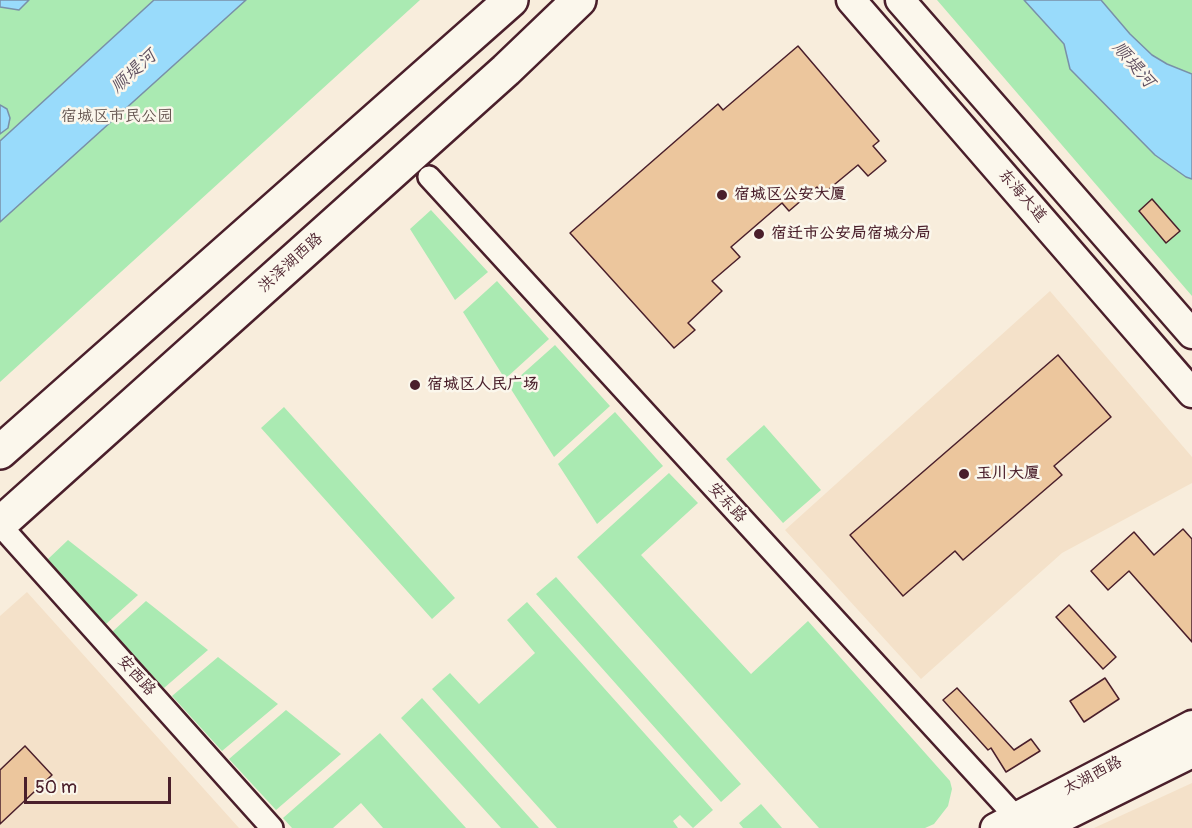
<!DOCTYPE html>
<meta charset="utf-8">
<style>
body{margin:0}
#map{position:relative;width:1192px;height:828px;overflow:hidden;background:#f8eddc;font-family:Pangolin,sans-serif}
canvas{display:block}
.scale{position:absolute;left:24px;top:777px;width:147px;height:27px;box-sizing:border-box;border:3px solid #4a1f2b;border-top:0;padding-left:8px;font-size:18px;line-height:21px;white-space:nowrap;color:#4a1f2b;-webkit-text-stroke:4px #fbf7ec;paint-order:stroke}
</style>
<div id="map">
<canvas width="1192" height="828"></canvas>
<div class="scale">50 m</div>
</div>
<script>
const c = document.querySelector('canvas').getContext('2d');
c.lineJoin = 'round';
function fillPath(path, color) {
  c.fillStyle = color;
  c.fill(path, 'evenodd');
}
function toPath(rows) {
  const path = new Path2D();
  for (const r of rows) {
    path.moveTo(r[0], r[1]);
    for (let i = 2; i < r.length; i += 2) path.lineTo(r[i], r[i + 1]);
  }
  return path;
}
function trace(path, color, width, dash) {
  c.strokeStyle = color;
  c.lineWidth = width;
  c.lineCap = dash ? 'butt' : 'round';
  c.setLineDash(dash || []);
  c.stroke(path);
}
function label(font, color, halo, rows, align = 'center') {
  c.font = font + ' Pangolin,"LXGW WenKai TC",sans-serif';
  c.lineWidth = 5;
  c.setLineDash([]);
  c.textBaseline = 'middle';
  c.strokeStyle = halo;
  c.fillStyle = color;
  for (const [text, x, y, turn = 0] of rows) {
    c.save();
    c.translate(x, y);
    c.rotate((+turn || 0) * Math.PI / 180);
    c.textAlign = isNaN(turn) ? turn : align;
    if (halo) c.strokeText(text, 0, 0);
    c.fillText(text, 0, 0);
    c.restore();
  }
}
fillPath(toPath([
 [1050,291,1192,457,1192,483,1062,553,921,679,785,530],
 [27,592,239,828,0,828,0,616],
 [1192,783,1192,828,1094,828]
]), '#f4e1c9');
fillPath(toPath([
 [0,0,420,0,0,382],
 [937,0,1192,0,1192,296],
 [431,210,488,272,455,300,410,229],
 [497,281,549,339,505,379,463,312],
 [555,345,610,406,554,457,509,386],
 [284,407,455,598,432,619,261,428],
 [615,412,663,466,597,524,558,464],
 [764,425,821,490,783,523,726,459],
 [669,473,698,503,641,555,751,674,808,621,950,781,952,789,948,806,934,824,925,828,819,828,577,557],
 [68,540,138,595,106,624,47,560],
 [556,577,741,784,721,802,536,594],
 [146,601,208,650,164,688,112,632],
 [527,602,713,810,693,828,680,815,673,821,678,828,557,828,432,689,450,673,479,704,535,653,507,620],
 [218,657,278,704,222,751,172,696],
 [422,698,539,828,501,828,401,718],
 [286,710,341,754,276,810,229,759],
 [380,733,466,828,383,828,361,803,333,828,292,828,283,818],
 [761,804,782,828,743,828,739,823]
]), '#aaeab2');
const water = toPath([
 [0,0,29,0,19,10,0,7,0,0],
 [154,0,246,0,0,222,0,141,154,0],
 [1024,0,1101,0,1130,34,1152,55,1167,64,1192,74,1192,179,1186,177,1155,155,1070,69,1064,44,1024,0],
 [0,105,7,109,10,118,8,128,0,134,0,105]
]);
fillPath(water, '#99dbfb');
trace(water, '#7990a8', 1.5);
const building = toPath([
 [798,46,879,141,873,146,886,161,868,176,858,165,823,194,817,187,789,211,782,203,731,247,740,257,712,281,722,291,688,323,695,330,674,348,570,233,718,104,723,110,798,46],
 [1152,199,1180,231,1166,243,1139,211,1152,199],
 [1058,355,1111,417,1054,466,1062,475,963,560,955,551,903,596,850,535,1058,355],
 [1183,529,1192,539,1192,642,1129,571,1108,590,1091,571,1134,532,1154,555,1183,529],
 [1069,605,1116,657,1103,669,1056,617,1069,605],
 [1105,678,1119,699,1084,722,1070,701,1105,678],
 [957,688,1014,750,1031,739,1040,751,1006,772,991,748,988,750,943,700,957,688],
 [25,746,52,775,0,824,0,770,25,746]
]);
fillPath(building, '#ecc69d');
trace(building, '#4a1f2b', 1.5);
const street = toPath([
 [429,177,1026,828],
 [0,525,272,828]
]);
const secondary = toPath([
 [851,0,1192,393],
 [900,0,1192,334],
 [995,828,1192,725],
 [1041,828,1192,753]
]);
const primary = toPath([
 [0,452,511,0],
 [0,524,506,70,579,0]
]);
trace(street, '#4a1f2b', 26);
trace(secondary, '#4a1f2b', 33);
trace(primary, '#4a1f2b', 38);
trace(street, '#fbf7ec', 21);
trace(secondary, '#fbf7ec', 28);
trace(primary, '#fbf7ec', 33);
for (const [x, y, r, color] of [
 [722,195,6,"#4a1f2b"],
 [759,234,6,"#4a1f2b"],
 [415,385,6,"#4a1f2b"],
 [964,474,6,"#4a1f2b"]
]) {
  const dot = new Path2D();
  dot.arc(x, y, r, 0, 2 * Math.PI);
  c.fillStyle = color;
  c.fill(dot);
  trace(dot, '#fbf7ec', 2);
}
label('16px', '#62524d', '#fbf7ec', [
 ["宿城区市民公园",117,117]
]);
label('bold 16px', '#4a1f2b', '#fbf7ec', [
 ["宿城区公安大厦",734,195],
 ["宿迁市公安局宿城分局",771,234],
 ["宿城区人民广场",427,385],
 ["玉川大厦",976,474]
], 'left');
label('16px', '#4a1f2b', '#fbf7ec', [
 ["东海大道",1022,196,49],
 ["洪泽湖西路",291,263,-42],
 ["安东路",727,503,47],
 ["安西路",136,676,48],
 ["太湖西路",1093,776,-28]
]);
label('italic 18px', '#5e4e5f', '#fbf7ec', [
 ["顺堤河",1133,65,49],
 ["顺堤河",134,72,-42]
]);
</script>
